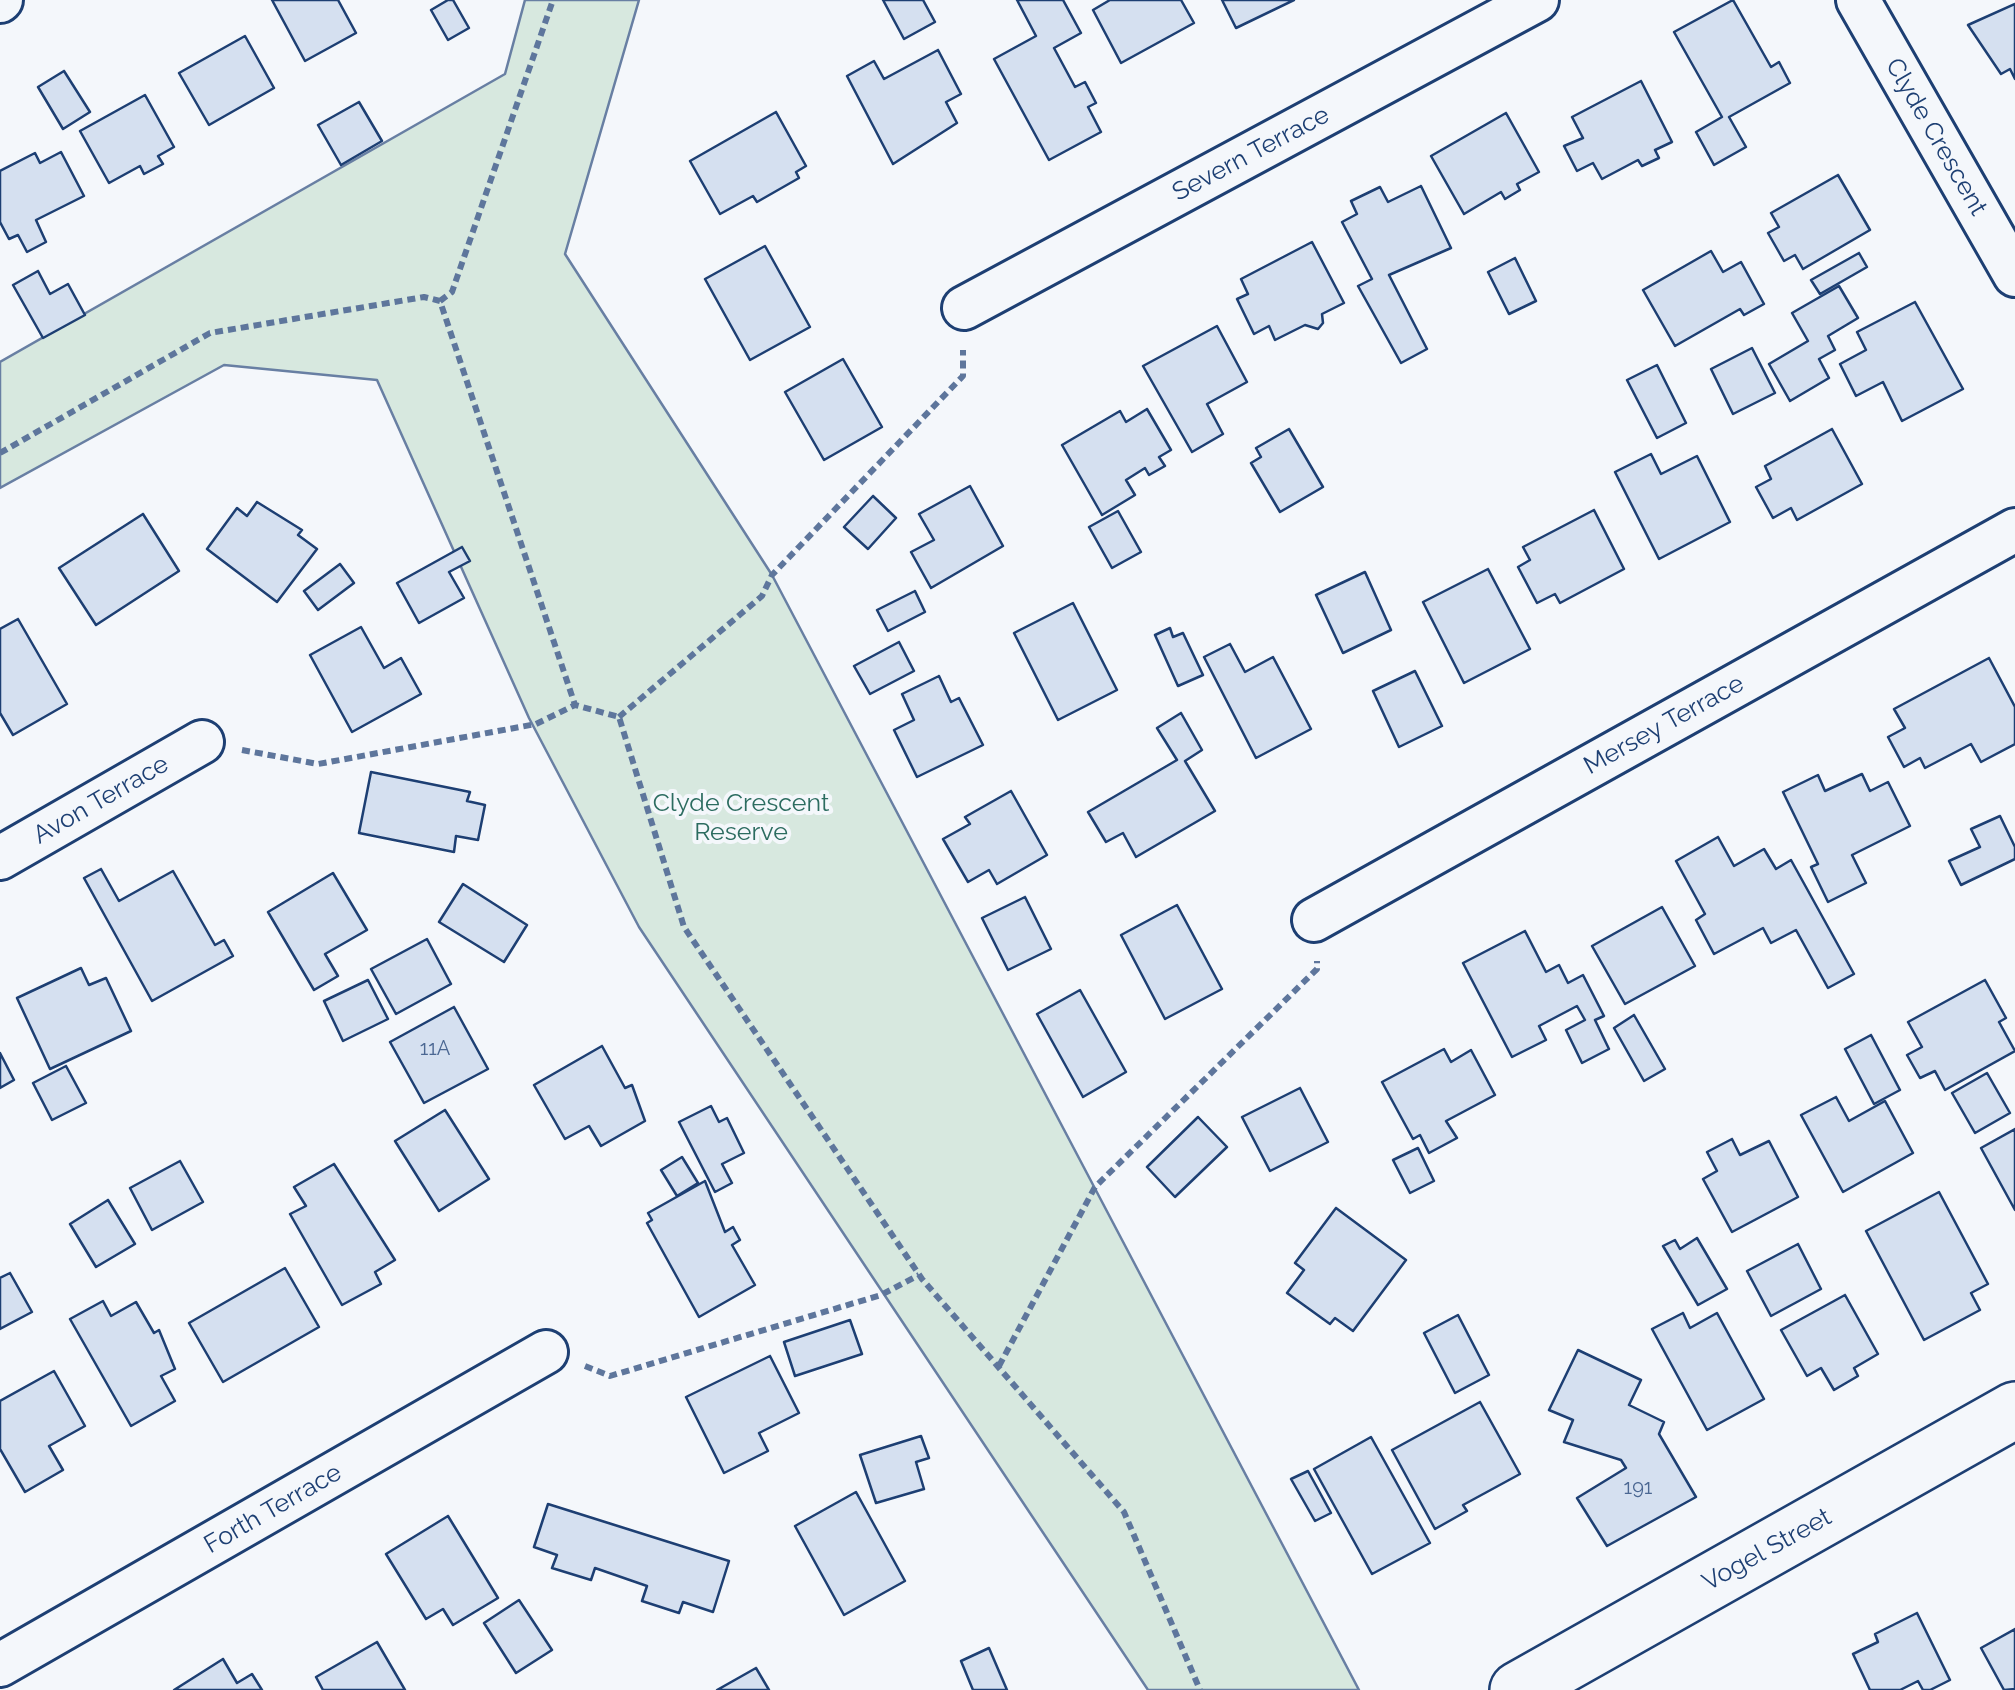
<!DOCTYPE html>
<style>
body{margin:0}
canvas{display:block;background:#f4f7fb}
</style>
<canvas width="2015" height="1690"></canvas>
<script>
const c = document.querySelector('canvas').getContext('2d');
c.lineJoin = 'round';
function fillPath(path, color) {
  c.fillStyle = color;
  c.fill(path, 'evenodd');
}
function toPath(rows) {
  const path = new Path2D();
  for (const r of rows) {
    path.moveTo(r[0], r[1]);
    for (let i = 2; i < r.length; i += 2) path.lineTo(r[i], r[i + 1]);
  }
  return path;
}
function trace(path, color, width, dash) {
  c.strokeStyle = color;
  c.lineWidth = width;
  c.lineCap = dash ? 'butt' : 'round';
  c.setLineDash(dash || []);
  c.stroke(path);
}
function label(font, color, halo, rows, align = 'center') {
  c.font = font + ' Raleway,sans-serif';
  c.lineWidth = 8;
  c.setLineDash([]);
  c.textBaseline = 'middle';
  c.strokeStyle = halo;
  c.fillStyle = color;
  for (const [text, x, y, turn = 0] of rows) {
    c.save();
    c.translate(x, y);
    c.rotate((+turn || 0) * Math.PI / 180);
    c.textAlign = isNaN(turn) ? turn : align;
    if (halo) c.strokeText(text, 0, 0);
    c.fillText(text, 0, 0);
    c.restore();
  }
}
const green = toPath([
 [525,0,639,0,565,254,772,575,1359,1690,1148,1690,639,927,529,718,377,380,224,365,0,488,0,362,505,74,525,0]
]);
fillPath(green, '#d7e8df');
trace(green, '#687fa3', 2.5);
const building = toPath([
 [272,0,338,0,356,33,305,61,272,0],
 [448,0,453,0,469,28,448,40,431,10,448,0],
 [883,0,923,0,935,22,904,39,883,0],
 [1017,0,1063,0,1081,33,1054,48,1075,87,1085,82,1096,103,1088,107,1101,132,1049,160,994,59,1036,36,1017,0],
 [1110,0,1181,0,1194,23,1121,63,1093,10,1110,0],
 [1222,0,1294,0,1236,28,1222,0],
 [1733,0,1771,67,1779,62,1790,83,1729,117,1746,147,1714,165,1696,132,1722,117,1674,32,1733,0],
 [2015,4,2015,79,2010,69,2001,74,1968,25,2015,4],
 [245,36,274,88,209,125,179,73,245,36],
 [938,50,961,94,946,102,957,123,893,164,847,76,874,61,884,79,938,50],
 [64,71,90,112,63,129,38,87,64,71],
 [1641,81,1672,142,1655,150,1659,158,1642,166,1638,160,1602,179,1593,163,1577,171,1564,146,1583,138,1572,117,1641,81],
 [145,95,174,147,158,156,163,164,144,174,140,166,109,183,80,131,145,95],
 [359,102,382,141,341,165,318,125,359,102],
 [776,112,806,166,796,172,799,178,757,202,753,196,720,214,690,161,776,112],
 [1506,113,1539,172,1517,184,1520,190,1505,199,1501,192,1464,214,1431,156,1506,113],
 [61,152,84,196,36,220,46,242,27,252,18,235,9,239,0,222,0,171,35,153,40,163,61,152],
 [1838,175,1870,230,1803,269,1795,255,1784,261,1768,233,1779,227,1771,213,1838,175],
 [1421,186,1451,248,1389,275,1427,349,1401,363,1358,286,1372,279,1342,222,1357,214,1351,201,1380,187,1388,202,1421,186],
 [1312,242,1344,303,1322,314,1323,323,1318,329,1305,325,1275,340,1269,326,1254,334,1237,299,1248,294,1241,279,1312,242],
 [765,246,810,327,750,360,705,279,765,246],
 [1711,251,1723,272,1741,262,1764,304,1744,315,1740,309,1675,346,1643,290,1711,251],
 [1859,253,1867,267,1820,294,1811,280,1859,253],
 [1515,258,1536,301,1509,314,1488,272,1515,258],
 [38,271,50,294,68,284,85,315,43,338,13,285,38,271],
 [1839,286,1858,318,1828,336,1835,350,1819,359,1829,378,1790,401,1769,364,1808,341,1792,313,1839,286],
 [1915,302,1963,389,1902,421,1883,382,1856,396,1840,364,1866,350,1857,332,1915,302],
 [1217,326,1247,382,1207,404,1223,434,1192,452,1143,366,1217,326],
 [1752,348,1775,393,1733,414,1711,369,1752,348],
 [843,359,882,427,824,460,785,392,843,359],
 [1657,365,1686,423,1657,438,1627,380,1657,365],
 [1147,409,1171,450,1159,457,1165,466,1149,475,1145,468,1126,480,1135,495,1102,515,1062,445,1120,411,1126,422,1147,409],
 [1289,429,1323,487,1280,512,1251,463,1261,457,1256,448,1289,429],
 [1832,429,1862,484,1797,520,1791,508,1773,518,1756,487,1771,479,1765,466,1832,429],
 [1651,454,1661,474,1697,456,1730,522,1659,559,1615,472,1651,454],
 [970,486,1003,546,931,588,911,552,934,540,919,514,970,486],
 [873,496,896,518,868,549,844,527,873,496],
 [257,502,302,530,298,535,317,549,277,602,207,549,237,508,247,516,257,502],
 [1594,510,1624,569,1560,603,1555,594,1537,603,1518,567,1530,560,1523,547,1594,510],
 [1118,511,1141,552,1112,568,1089,527,1118,511],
 [143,514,179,571,96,625,59,568,143,514],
 [462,547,470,561,449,572,464,598,419,623,397,583,462,547],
 [340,564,354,583,318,610,304,591,340,564],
 [1488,569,1530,649,1464,683,1423,602,1488,569],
 [1365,572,1391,630,1343,653,1316,595,1365,572],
 [915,591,925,612,888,631,877,610,915,591],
 [1073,603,1117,690,1058,720,1014,633,1073,603],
 [18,619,67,704,13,735,0,713,0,629,18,619],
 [361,627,384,668,401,658,421,694,352,732,310,655,361,627],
 [1170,628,1173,637,1183,633,1203,675,1178,686,1155,635,1170,628],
 [899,642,914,671,870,694,854,666,899,642],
 [1230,644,1245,672,1273,657,1311,729,1256,758,1204,657,1230,644],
 [1989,658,2015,707,2015,744,1981,762,1971,744,1925,768,1920,758,1904,767,1888,737,1905,728,1894,709,1989,658],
 [1415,671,1442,726,1399,747,1373,691,1415,671],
 [939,676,951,702,959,698,983,745,917,777,894,730,914,720,902,694,939,676],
 [1181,713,1202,750,1185,761,1215,811,1136,857,1123,833,1106,842,1088,812,1177,760,1157,728,1181,713],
 [371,772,470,792,467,801,485,805,478,840,456,836,454,852,359,833,371,772],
 [1862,774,1870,791,1888,782,1910,826,1852,855,1866,883,1828,902,1811,867,1818,864,1783,792,1818,775,1825,791,1862,774],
 [1011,791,1047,855,997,884,989,870,968,882,943,839,970,824,965,817,1011,791],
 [2000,816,2015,847,2015,859,1961,885,1949,861,1980,847,1971,829,2000,816],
 [1718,837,1734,866,1764,849,1776,869,1791,860,1854,974,1828,988,1796,930,1771,943,1763,928,1714,954,1696,920,1705,914,1676,861,1718,837],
 [101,869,119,901,173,871,215,945,224,940,233,956,152,1001,84,878,101,869],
 [333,873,367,930,325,954,338,976,314,990,268,912,333,873],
 [463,884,527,925,504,962,439,922,463,884],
 [1025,897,1051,949,1008,970,982,918,1025,897],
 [1177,905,1222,989,1165,1019,1121,935,1177,905],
 [1662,907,1695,966,1625,1004,1592,946,1662,907],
 [1525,931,1546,972,1559,965,1568,983,1583,975,1604,1016,1595,1020,1609,1049,1582,1063,1566,1030,1585,1020,1577,1006,1539,1026,1546,1040,1512,1057,1463,963,1525,931],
 [427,939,451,984,396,1014,371,969,427,939],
 [81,968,89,985,106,978,131,1031,50,1069,17,998,81,968],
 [368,980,388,1019,343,1041,324,1001,368,980],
 [1985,980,2006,1018,1999,1022,2015,1051,1945,1090,1935,1071,1920,1078,1907,1055,1922,1047,1908,1022,1985,980],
 [1080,990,1126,1072,1083,1097,1037,1014,1080,990],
 [454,1007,488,1069,424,1103,390,1042,454,1007],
 [1634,1015,1665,1069,1644,1081,1614,1028,1634,1015],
 [1871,1035,1900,1090,1874,1104,1845,1049,1871,1035],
 [602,1046,625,1088,632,1085,645,1121,601,1146,589,1126,565,1139,534,1085,602,1046],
 [1444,1049,1451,1062,1471,1050,1495,1095,1446,1121,1457,1138,1429,1153,1420,1135,1413,1139,1382,1082,1444,1049],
 [0,1053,14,1080,0,1088,0,1053],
 [66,1066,86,1103,52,1120,33,1083,66,1066],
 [1987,1073,2010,1113,1975,1133,1952,1093,1987,1073],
 [1300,1088,1328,1142,1270,1171,1242,1117,1300,1088],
 [1836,1097,1849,1121,1885,1101,1913,1153,1843,1192,1801,1115,1836,1097],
 [711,1106,719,1122,727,1118,744,1153,722,1164,732,1183,715,1192,679,1122,711,1106],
 [445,1110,489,1179,439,1211,395,1141,445,1110],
 [1198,1117,1227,1147,1175,1197,1147,1167,1198,1117],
 [2015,1129,2015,1210,1981,1148,2015,1129],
 [1732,1139,1740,1155,1769,1141,1798,1197,1732,1232,1703,1179,1717,1171,1707,1152,1732,1139],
 [1418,1148,1434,1181,1410,1193,1393,1160,1418,1148],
 [682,1157,698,1183,677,1196,661,1170,682,1157],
 [180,1161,203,1202,152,1230,130,1188,180,1161],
 [334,1164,395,1260,375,1272,381,1284,342,1305,290,1214,306,1206,294,1187,334,1164],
 [705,1181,725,1232,733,1227,740,1240,732,1245,755,1285,699,1317,647,1223,652,1220,648,1213,705,1181],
 [1939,1192,1988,1284,1971,1293,1980,1310,1924,1340,1866,1231,1939,1192],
 [108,1200,135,1244,96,1267,70,1224,108,1200],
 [1336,1208,1406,1260,1353,1331,1335,1318,1330,1324,1287,1293,1304,1270,1295,1263,1336,1208],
 [1697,1238,1727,1289,1698,1305,1663,1246,1675,1240,1680,1249,1697,1238],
 [1798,1244,1821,1289,1771,1316,1747,1271,1798,1244],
 [285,1268,319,1327,223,1382,189,1323,285,1268],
 [10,1273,32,1312,0,1329,0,1278,10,1273],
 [1845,1295,1878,1354,1854,1368,1858,1376,1834,1390,1821,1368,1807,1376,1781,1330,1845,1295],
 [103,1301,111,1316,136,1302,154,1333,159,1330,175,1369,161,1376,175,1401,131,1426,70,1319,103,1301],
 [1683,1313,1690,1328,1717,1313,1764,1399,1707,1430,1652,1329,1683,1313],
 [1458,1315,1489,1375,1455,1393,1424,1333,1458,1315],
 [850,1320,862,1354,795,1376,784,1342,850,1320],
 [1578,1350,1641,1380,1629,1405,1664,1422,1659,1434,1696,1497,1607,1546,1577,1498,1626,1468,1621,1460,1564,1442,1573,1420,1549,1410,1578,1350],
 [770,1356,799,1413,759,1433,768,1451,724,1473,686,1397,770,1356],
 [54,1371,85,1426,49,1446,63,1470,25,1492,0,1449,0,1401,54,1371],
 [1480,1402,1520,1474,1463,1505,1467,1511,1435,1529,1392,1450,1480,1402],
 [921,1436,929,1458,916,1462,924,1489,876,1503,860,1455,921,1436],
 [1371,1437,1430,1543,1372,1574,1314,1469,1371,1437],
 [1308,1471,1331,1513,1315,1521,1291,1479,1308,1471],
 [856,1492,905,1581,844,1615,795,1526,856,1492],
 [548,1504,729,1561,713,1612,683,1602,679,1613,642,1601,647,1586,595,1568,591,1580,552,1568,557,1555,534,1547,548,1504],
 [448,1516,498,1598,453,1625,443,1609,426,1619,386,1554,448,1516],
 [519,1600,552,1650,516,1673,484,1623,519,1600],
 [1917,1613,1950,1680,1930,1690,1923,1690,1918,1681,1900,1690,1870,1690,1853,1654,1878,1642,1875,1634,1917,1613],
 [2015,1629,2015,1689,2004,1690,1981,1648,2015,1629],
 [377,1642,405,1690,323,1690,316,1677,377,1642],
 [989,1648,1007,1690,973,1690,961,1661,989,1648],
 [223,1659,237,1683,252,1674,262,1690,174,1690,223,1659],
 [756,1668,769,1690,717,1690,756,1668]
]);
fillPath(building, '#d5e0f0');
trace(building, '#1d3f73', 2.5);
const minor = toPath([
 [1858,0,2015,275],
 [0,1,1,0],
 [964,308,1537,0],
 [0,858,202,742],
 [1314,920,2015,530],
 [0,1665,546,1352]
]);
const secondary = toPath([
 [1518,1690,2015,1410]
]);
trace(minor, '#1d3f73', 48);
trace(secondary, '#1d3f73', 60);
trace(toPath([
 [440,301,452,292,553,0],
 [0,453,210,333,424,297,440,301,575,705,619,717,684,927,922,1279,1124,1512,1200,1690],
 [619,717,762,596,772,575,963,376,963,350],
 [242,750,318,764,536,724,575,705],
 [585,1366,610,1376,881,1295,919,1275],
 [999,1366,1095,1187,1317,969,1317,961]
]), '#5e769c', 6, [8, 5]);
trace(minor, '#f4f7fb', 42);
trace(secondary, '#f4f7fb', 55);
label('20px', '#4b6792', null, [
 ["11A",435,1049],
 ["191",1638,1488]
]);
label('25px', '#1d3f73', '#f4f7fb', [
 ["Clyde Crescent",1936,137,60],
 ["Severn Terrace",1251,154,-28],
 ["Mersey Terrace",1664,725,-29],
 ["Avon Terrace",101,800,-30],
 ["Forth Terrace",273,1509,-30],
 ["Vogel Street",1767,1550,-29]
]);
label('25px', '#2c6c60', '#f4f7fb', [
 ["Clyde Crescent",741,803],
 ["Reserve",741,832]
]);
</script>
